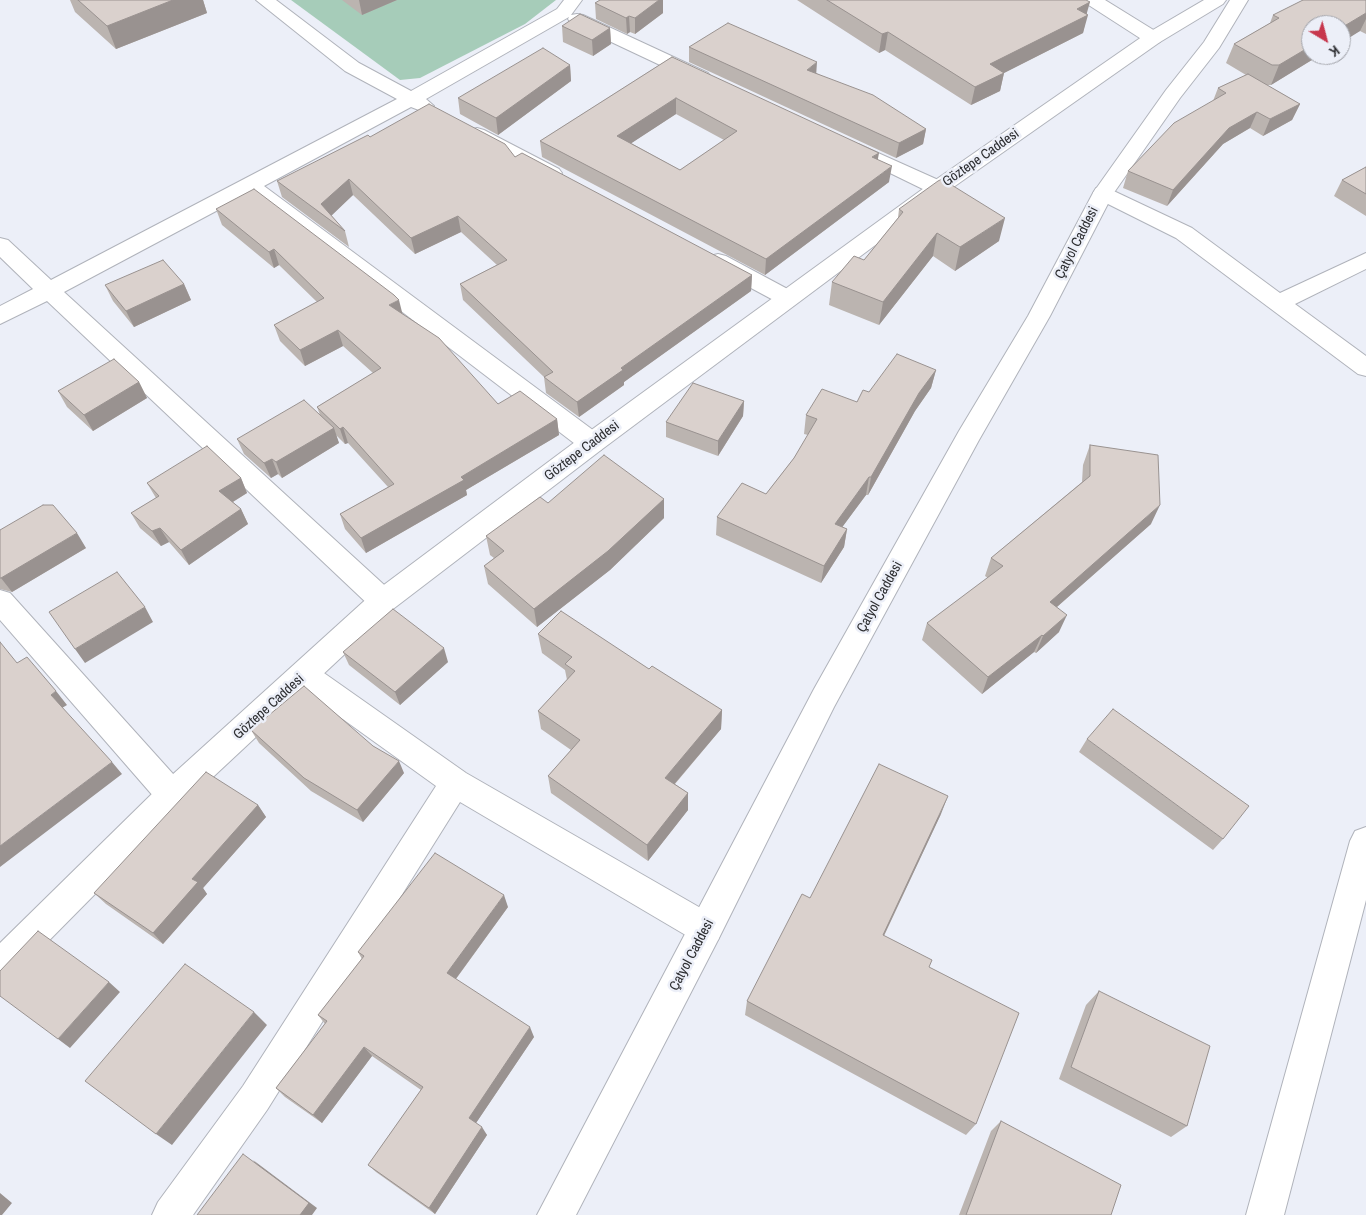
<!DOCTYPE html>
<meta charset="utf-8">
<style>
body{margin:0}
#map{position:relative;width:1366px;height:1215px;overflow:hidden;background:#eceff8;font-family:"Archivo Narrow",sans-serif}
canvas{display:block}
.north{position:absolute;left:1301px;top:15px;width:50px;height:50px;box-sizing:border-box;background:#eceff8;border:1px solid #a0a2a8;border-radius:50%;rotate:143deg;font-size:14px;font-weight:700;line-height:20px;text-align:center;color:#2d2e31}
.north::after{content:'';display:block;margin:auto;width:18px;height:22px;background:#c7374d;clip-path:polygon(50% 0,100% 100%,50% 72%,0 100%)}
</style>
<div id="map">
<canvas width="1366" height="1215"></canvas>
<div class="north">K</div>
</div>
<script>
const c = document.querySelector('canvas').getContext('2d');
c.lineJoin = 'round';
function fillPath(path, color) {
  c.fillStyle = color;
  c.fill(path, 'evenodd');
}
function toPath(rows) {
  const path = new Path2D();
  for (const r of rows) {
    path.moveTo(r[0], r[1]);
    for (let i = 2; i < r.length; i += 2) path.lineTo(r[i], r[i + 1]);
  }
  return path;
}
function trace(path, color, width, dash) {
  c.strokeStyle = color;
  c.lineWidth = width;
  c.lineCap = dash ? 'butt' : 'round';
  c.setLineDash(dash || []);
  c.stroke(path);
}
function label(font, color, halo, rows, align = 'center') {
  c.font = font + ' "Archivo Narrow",sans-serif';
  c.lineWidth = 5;
  c.setLineDash([]);
  c.textBaseline = 'middle';
  c.strokeStyle = halo;
  c.fillStyle = color;
  for (const [text, x, y, turn = 0] of rows) {
    c.save();
    c.translate(x, y);
    c.rotate((+turn || 0) * Math.PI / 180);
    c.textAlign = isNaN(turn) ? turn : align;
    if (halo) c.strokeText(text, 0, 0);
    c.fillText(text, 0, 0);
    c.restore();
  }
}
fillPath(toPath([
 [291,0,556,0,525,24,420,78,400,80]
]), '#a6ccb9');
const minor = toPath([
 [256,0,276,0,359,63,411,91,557,9,564,0,582,0,571,15,577,14,583,15,708,73,711,77,708,81,701,83,694,81,571,23,568,19,569,17,426,99,434,106,431,110,424,112,411,107,264,186,601,436,604,443,601,450,592,452,583,450,248,194,64,292,393,593,397,601,393,609,383,612,373,609,47,301,0,324,0,306,33,289,0,257,0,238,8,240,51,280,397,99,345,71,256,0],
 [1084,0,1105,0,1160,34,1162,38,1160,42,1153,44,1146,42,1087,4,1084,0],
 [477,128,484,130,559,169,562,173,559,177,552,179,545,177,470,138,467,134,470,130,477,128],
 [858,144,945,183,948,188,945,193,938,194,931,193,851,154,848,150,851,146,858,144],
 [1103,186,1192,228,1280,293,1366,253,1366,269,1295,304,1366,356,1366,376,1358,374,1176,238,1096,198,1093,193,1096,188,1103,186],
 [718,254,726,256,795,293,798,298,795,303,787,306,779,303,710,266,707,261,710,256,718,254],
 [0,590,10,593,183,785,187,795,183,805,172,809,161,805,0,620,0,590],
 [304,663,314,666,466,773,718,918,722,929,718,940,706,945,694,940,460,802,267,1110,193,1215,152,1215,158,1202,243,1086,436,786,294,684,290,675,294,666,304,663],
 [1366,827,1366,900,1284,1215,1246,1215,1350,841,1355,831,1366,827]
]);
const tertiary = toPath([
 [1204,0,1226,0,1223,4,1160,42,945,193,601,450,393,609,183,805,12,978,0,982,0,943,161,785,373,593,583,436,931,183,1146,34,1204,0],
 [1230,0,1248,0,1219,48,1180,98,1113,194,1050,316,979,440,834,707,718,940,576,1215,537,1215,814,689,959,431,1028,316,1093,193,1166,90,1204,42,1230,0]
]);
trace(minor, '#b0b3bb', 2);
trace(tertiary, '#b0b3bb', 2);
fillPath(minor, '#fff');
fillPath(tertiary, '#fff');
fillPath(toPath([
 [70,0,203,0,207,13,116,49,75,12],
 [342,0,397,0,362,15],
 [600,0,663,0,663,13,635,34,630,32,627,34,596,19,595,3],
 [797,0,1086,0,1087,14,1083,33,1004,73,1000,91,971,105,885,50,879,53],
 [1366,0,1366,34,1360,31,1311,55,1320,55,1271,85,1267,85,1300,104,1292,120,1263,136,1250,128,1223,144,1167,206,1123,188,1128,171,1213,101,1218,88,1246,75,1226,63,1234,44,1270,23,1273,15],
 [562,26,610,28,611,44,593,56,563,42],
 [689,47,816,73,926,129,923,144,896,158,689,62],
 [672,57,889,182,765,275,542,157,540,141],
 [676,114,724,140,680,170,631,143],
 [570,65,571,81,498,135,460,114,458,98],
 [370,137,515,157,752,275,751,291,624,382,624,385,579,417,546,393,544,377,463,300,460,284,497,265,461,232,415,254,353,195,331,215,345,231,349,247,282,197,277,181],
 [1366,167,1366,216,1334,196,1342,180],
 [216,209,403,314,498,404,557,419,559,435,466,490,467,495,366,553,345,529,340,514,388,487,348,443,345,444,336,435,339,443,282,478,278,474,271,478,244,454,237,439,320,415,317,407,373,373,343,346,305,366,280,341,274,325,317,302,279,265,274,268,222,225],
 [899,209,999,241,955,271,933,256,879,325,829,305,832,282,864,260,898,218],
 [184,284,191,300,134,327,113,301,105,285],
 [936,370,931,388,915,411,868,495,866,495,842,527,847,529,844,547,821,583,716,535,717,517,766,494,794,458,808,435,804,434,806,415,857,402,869,392],
 [139,382,147,398,93,431,67,407,58,391],
 [744,401,743,416,718,456,666,437,666,422],
 [1090,445,1151,524,1057,607,1059,632,1036,653,1034,652,982,694,922,640,927,623,988,578,985,576,991,558,1082,482,1083,465],
 [241,478,247,493,233,502,241,509,248,524,189,565,169,542,161,546,140,528,131,513,156,498,147,483],
 [664,499,664,518,610,570,537,627,488,584,484,566,494,558,490,555,486,536,548,503],
 [0,530,86,548,12,592,0,589],
 [538,634,649,669,722,710,721,729,675,784,688,793,688,810,648,861,551,793,548,776,571,750,541,729,538,711,567,680,565,670,542,653],
 [343,652,448,662,400,705,349,665],
 [251,730,404,773,363,822,311,791,259,743],
 [1087,739,1223,839,1213,850,1079,752],
 [258,805,266,817,203,888,207,894,163,944,106,904,94,893],
 [941,814,884,936,929,967,976,1124,966,1135,745,1015,747,1001],
 [508,907,456,979,534,1037,476,1123,487,1135,435,1214,376,1172,368,1165,421,1090,372,1056,322,1123,285,1097,276,1088,325,1024,318,1015,362,959,358,952],
 [1099,991,1187,1126,1171,1137,1059,1079,1086,1005],
 [1001,1121,1111,1215,959,1215,991,1131]
]), '#bbb4b0');
fillPath(toPath([
 [173,0,203,0,207,13,116,49,107,26],
 [359,0,397,0,362,15],
 [659,0,663,0,663,13,635,34,635,18],
 [1090,2,1086,16,1088,15,1083,33,1004,73,1000,91,971,105,975,87,990,64,1077,9],
 [1366,13,1366,19,1360,31,1341,43,1341,28],
 [629,16,630,32,627,34,626,18],
 [610,28,611,44,593,56,592,40],
 [888,32,885,50,879,53,882,34],
 [1311,46,1311,55,1320,55,1271,85,1279,65],
 [817,62,816,77,807,70],
 [570,65,571,81,498,135,496,118],
 [676,98,676,114,618,152,617,136],
 [1300,104,1292,120,1263,136,1270,119],
 [1257,112,1250,128,1223,144,1167,206,1173,190,1229,128],
 [926,129,923,144,896,158,899,143],
 [879,153,876,169,872,157],
 [892,166,889,182,765,275,766,259],
 [349,179,353,195,328,219,321,204],
 [458,216,461,232,415,254,411,238],
 [1005,218,999,241,955,271,960,247],
 [937,233,933,256,879,325,883,302],
 [274,249,279,265,274,268,269,252],
 [752,275,751,291,624,382,624,385,579,417,577,402,621,368],
 [184,284,191,300,134,327,126,311],
 [399,300,403,316,389,305],
 [338,330,343,346,305,366,300,350],
 [936,370,931,388,915,411,868,495,871,477,919,393],
 [139,382,147,398,93,431,84,415],
 [744,401,743,416,718,456,718,441],
 [557,419,559,435,466,490,467,495,366,553,361,538,461,477],
 [343,427,348,443,345,444,340,429],
 [334,428,339,443,282,478,276,462],
 [272,459,278,474,271,478,264,463],
 [869,477,866,495,832,541,835,524],
 [241,478,247,493,226,506,219,491],
 [664,499,664,518,610,570,537,627,534,609],
 [1160,505,1151,524,1042,620,1050,602],
 [241,509,248,524,189,565,181,550],
 [160,528,169,542,161,546,152,531],
 [847,529,844,547,821,583,824,566],
 [77,533,86,548,12,592,1,578],
 [145,607,153,622,85,663,75,649],
 [1067,615,1059,632,1036,653,1043,636],
 [1042,635,1034,652,982,694,988,677],
 [444,648,448,662,400,705,395,692],
 [56,691,67,705,62,708,51,695],
 [722,710,721,729,665,795,665,778],
 [399,761,404,773,363,822,357,810],
 [112,762,122,774,0,867,0,846],
 [688,793,688,810,648,861,647,845],
 [948,796,941,814,877,950,883,935],
 [258,805,266,817,203,888,207,894,163,944,153,933,192,879],
 [504,895,508,907,452,984,447,973],
 [109,982,120,992,70,1048,58,1039],
 [254,1012,267,1025,172,1145,156,1134],
 [530,1027,534,1037,474,1126,469,1118],
 [364,1047,372,1056,322,1123,313,1115],
 [482,1127,487,1135,435,1214,429,1208],
 [253,1160,317,1208,312,1215,300,1215],
 [0,1193,12,1203,2,1215,0,1215]
]), '#999290');
const building = toPath([
 [78,0,173,0,107,26,78,0],
 [600,0,659,0,635,18,629,16,626,18,595,3,600,0],
 [827,0,1086,0,1090,2,1077,9,1088,15,990,64,1004,73,975,87,888,32,882,34,827,0],
 [1303,0,1366,0,1366,13,1341,28,1341,25,1311,25,1311,46,1279,65,1272,65,1234,44,1279,18,1273,15,1303,0],
 [580,14,610,28,592,40,562,26,580,14],
 [728,23,817,62,807,70,873,95,926,129,899,143,689,47,728,23],
 [543,48,570,65,496,118,458,98,543,48],
 [672,57,879,153,872,157,892,166,766,259,540,141,672,57],
 [676,98,737,131,680,170,617,136,676,98],
 [1248,74,1300,104,1270,119,1257,112,1229,128,1173,190,1128,171,1174,123,1226,93,1218,88,1248,74],
 [429,104,505,144,515,157,522,153,752,275,621,368,623,370,577,402,544,377,553,372,460,284,507,260,458,216,411,238,349,179,321,204,345,231,277,181,368,135,370,137,429,104],
 [1366,167,1366,194,1342,180,1366,167],
 [942,179,1005,218,960,247,937,233,883,302,832,282,854,256,864,260,903,212,899,209,938,181,942,179],
 [254,189,394,295,399,300,389,305,439,338,498,404,520,391,557,419,461,477,464,480,361,538,340,514,394,484,343,427,340,429,317,407,381,368,338,330,300,350,274,325,324,298,274,249,269,252,216,209,254,189],
 [163,260,184,284,126,311,105,285,163,260],
 [897,354,936,370,919,393,871,477,869,477,835,524,847,529,824,566,717,517,742,483,766,494,794,458,817,419,806,415,822,389,857,402,863,390,869,392,897,354],
 [114,359,139,382,84,415,58,391,114,359],
 [693,383,744,401,718,441,666,422,693,383],
 [304,400,334,428,276,462,272,459,264,463,237,439,304,400],
 [1090,445,1158,455,1160,505,1050,602,1067,615,1043,636,1042,635,988,677,927,623,1003,566,991,558,1090,476,1090,445],
 [207,446,241,478,219,491,241,509,181,550,160,528,152,531,131,513,159,496,147,483,207,446],
 [604,455,664,499,608,551,534,609,484,566,504,551,486,536,540,497,548,503,604,455],
 [43,505,53,505,77,533,1,578,0,578,0,530,43,505],
 [117,572,145,607,75,649,49,612,117,572],
 [393,609,444,648,395,692,343,652,393,609],
 [561,611,649,669,652,666,722,710,665,778,688,793,647,845,548,776,580,740,538,711,575,671,565,664,572,657,538,634,561,611],
 [0,642,17,663,27,657,56,691,51,695,112,762,0,846,0,642],
 [304,686,373,746,399,761,357,810,304,778,251,730,304,686],
 [1113,709,1249,806,1223,839,1087,739,1113,709],
 [879,764,948,796,883,935,932,960,929,967,1019,1013,976,1124,747,1001,802,894,810,898,879,764],
 [206,772,258,805,192,879,198,882,153,933,94,893,206,772],
 [435,853,504,895,447,973,530,1027,469,1118,482,1127,429,1208,368,1165,423,1087,364,1047,313,1115,276,1088,327,1021,318,1015,364,956,358,952,435,853],
 [38,931,109,982,58,1039,0,996,0,971,38,931],
 [185,964,254,1012,156,1134,85,1081,185,964],
 [1099,991,1210,1046,1187,1126,1071,1067,1099,991],
 [1001,1121,1121,1185,1111,1215,966,1215,1001,1121],
 [243,1154,309,1203,300,1215,197,1215,243,1154]
]);
fillPath(building, '#dad1cd');
trace(building, '#999290', 1);
label('14px', '#2d2e31', '#eceff8', [
 ["Göztepe Caddesi",981,158,-35],
 ["Çatyol Caddesi",1077,243,-63],
 ["Göztepe Caddesi",582,451,-37],
 ["Çatyol Caddesi",880,597,-61],
 ["Göztepe Caddesi",269,707,-42],
 ["Çatyol Caddesi",692,955,-62]
]);
</script>
